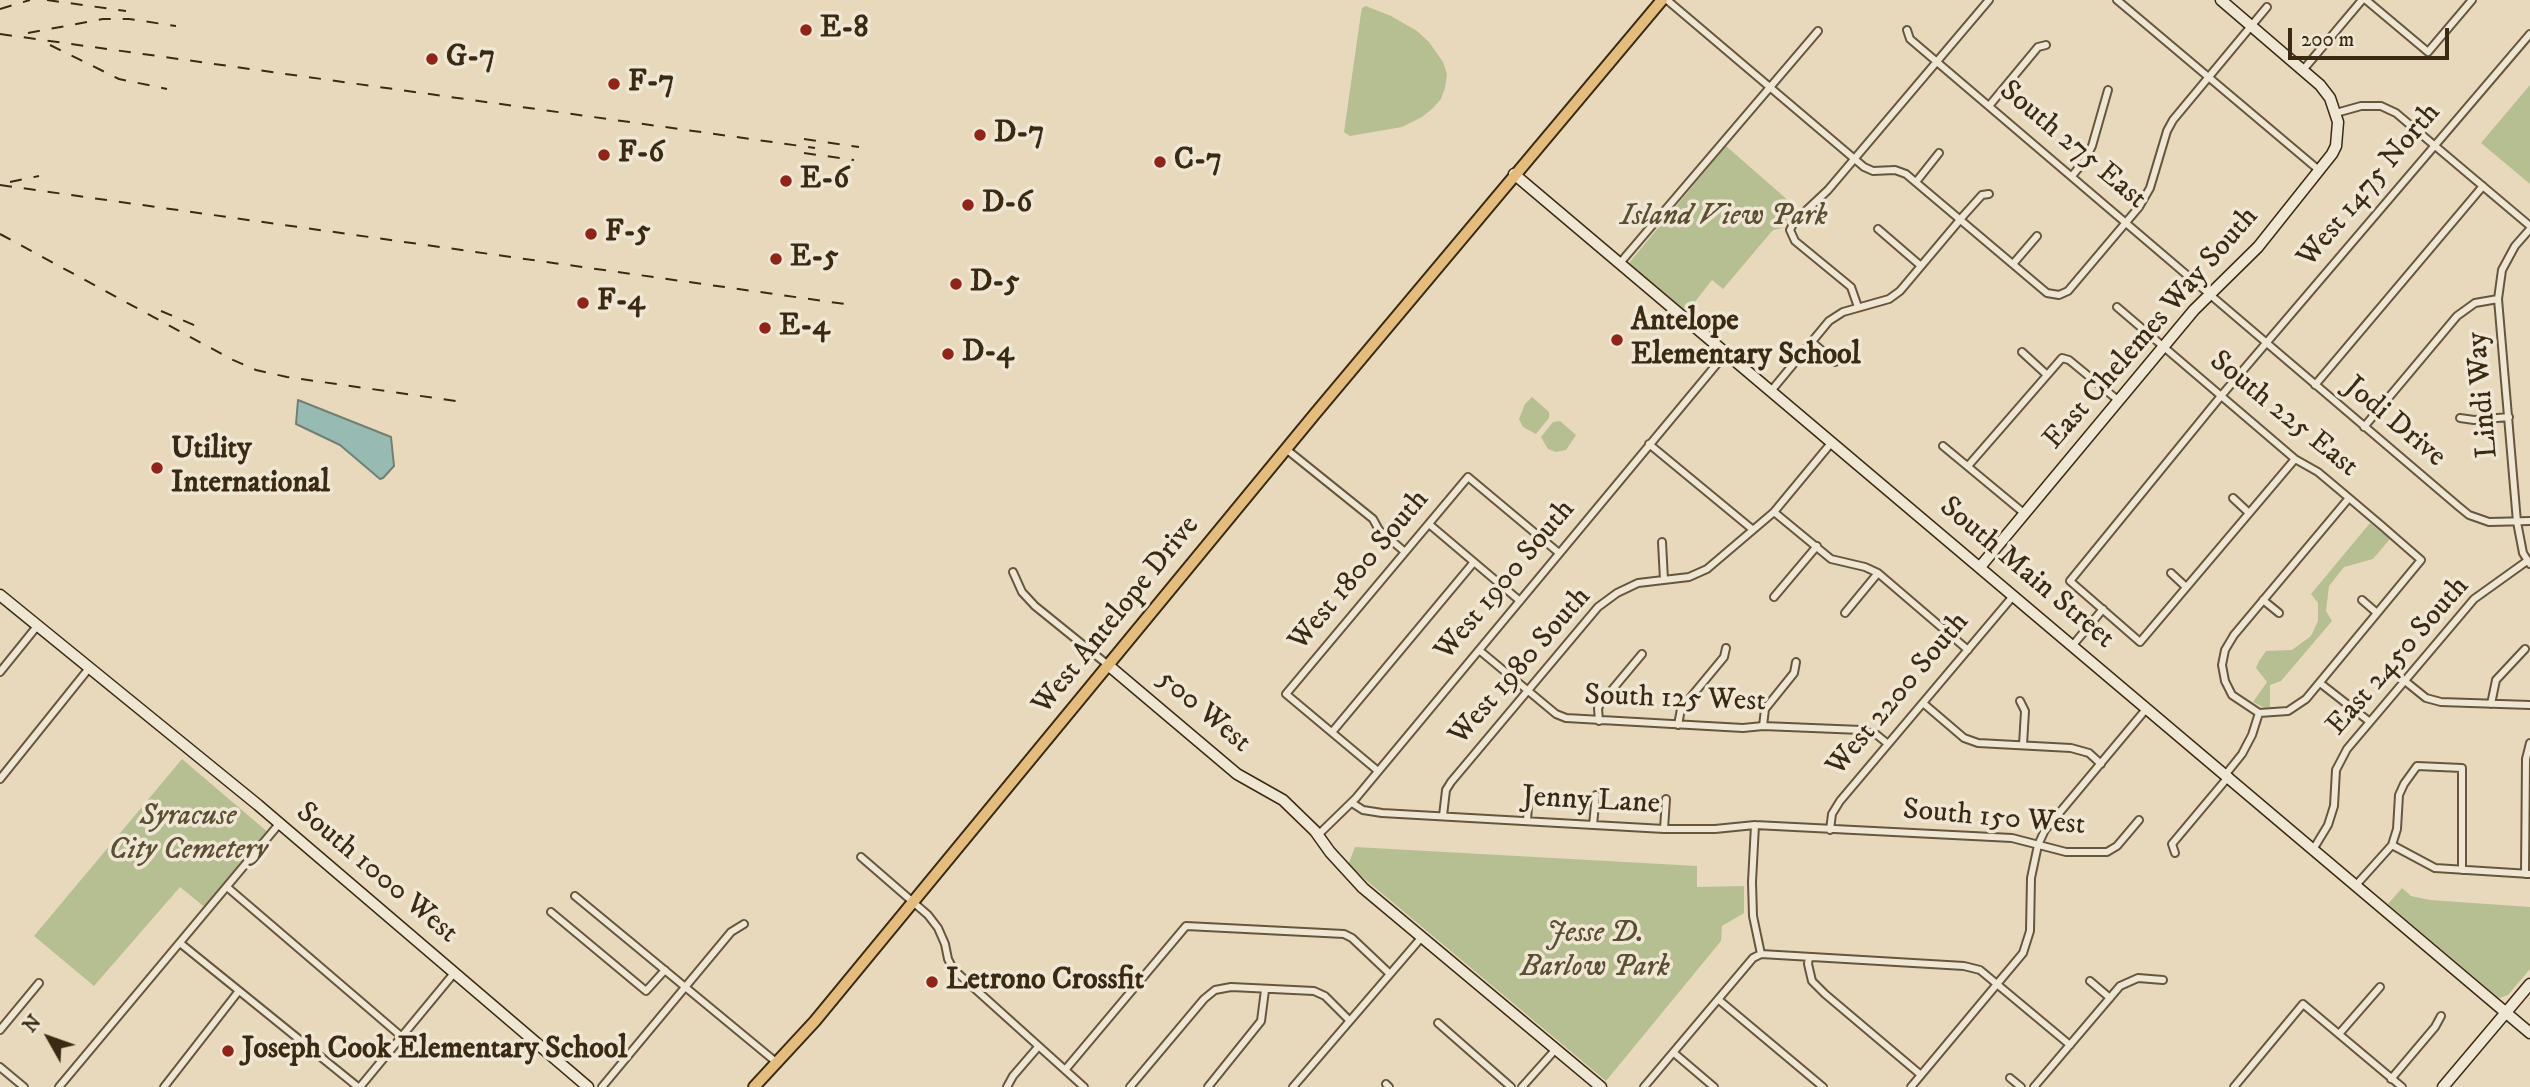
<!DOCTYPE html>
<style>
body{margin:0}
#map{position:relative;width:2530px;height:1087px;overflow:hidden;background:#e8d9bd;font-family:"IM FELL DW Pica",serif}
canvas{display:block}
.north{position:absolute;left:14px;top:1003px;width:70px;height:70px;-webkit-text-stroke:5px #f0e6d4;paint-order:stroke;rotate:310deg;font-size:19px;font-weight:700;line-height:28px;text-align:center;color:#3b2a13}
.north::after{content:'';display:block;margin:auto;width:24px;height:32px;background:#3b2a13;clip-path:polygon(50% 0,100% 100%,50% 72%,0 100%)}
.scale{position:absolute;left:2288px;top:28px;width:161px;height:32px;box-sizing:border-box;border:4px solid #3b2a13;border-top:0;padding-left:9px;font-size:21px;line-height:24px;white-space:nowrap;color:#3b2a13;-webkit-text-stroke:5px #f0e6d4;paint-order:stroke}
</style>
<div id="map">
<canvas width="2530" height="1087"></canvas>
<div class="north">N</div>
<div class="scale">200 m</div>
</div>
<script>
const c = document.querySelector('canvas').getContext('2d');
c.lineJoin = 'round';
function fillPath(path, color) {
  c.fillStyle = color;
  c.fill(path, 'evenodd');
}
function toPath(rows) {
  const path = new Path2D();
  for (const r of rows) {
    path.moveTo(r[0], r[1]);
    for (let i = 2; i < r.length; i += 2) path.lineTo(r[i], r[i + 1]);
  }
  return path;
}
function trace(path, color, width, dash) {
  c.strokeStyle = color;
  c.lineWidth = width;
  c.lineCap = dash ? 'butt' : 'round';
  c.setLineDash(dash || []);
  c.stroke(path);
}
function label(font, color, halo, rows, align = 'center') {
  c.font = font + ' "IM FELL DW Pica",serif';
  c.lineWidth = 7;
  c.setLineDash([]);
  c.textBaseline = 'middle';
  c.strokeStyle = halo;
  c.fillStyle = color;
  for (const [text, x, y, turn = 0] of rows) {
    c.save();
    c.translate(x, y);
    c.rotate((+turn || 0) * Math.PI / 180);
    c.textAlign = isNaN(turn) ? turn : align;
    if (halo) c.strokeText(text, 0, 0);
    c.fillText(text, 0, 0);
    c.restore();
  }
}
fillPath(toPath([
 [1366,6,1391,16,1417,31,1429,42,1443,62,1447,74,1445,88,1441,99,1433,108,1422,117,1402,127,1350,136,1344,132,1361,13,1362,8],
 [2530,85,2530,184,2481,143],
 [1726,146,1798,209,1787,219,1783,228,1773,230,1723,289,1712,280,1687,312,1629,263],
 [1532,397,1549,412,1549,418,1536,434,1523,427,1519,419,1525,404],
 [1560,421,1576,435,1566,450,1556,452,1548,449,1541,437,1553,422],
 [2370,523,2390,539,2373,559,2344,567,2329,586,2326,611,2332,621,2281,681,2270,685,2270,707,2265,708,2253,702,2267,682,2256,668,2259,661,2266,651,2292,650,2311,636,2318,621,2318,603,2311,594],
 [182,759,270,834,207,909,180,887,94,986,34,936],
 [1355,847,1697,866,1697,887,1744,886,1744,913,1722,926,1721,941,1606,1081,1348,865],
 [2402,888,2411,896,2430,900,2530,907,2530,969,2508,995,2499,998,2388,904]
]), '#b6bf91');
const water = toPath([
 [298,400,391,437,394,466,383,478,380,479,340,445,296,424,298,400]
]);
fillPath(water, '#97bab3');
trace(water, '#728073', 2);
const street = toPath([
 [1667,0,1864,167,1873,171,1895,170,1906,174,2047,293,2059,295,2068,291,2139,207,2150,188,2167,131,2173,120,2267,7],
 [2117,0,2320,171],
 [2366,0,2428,52,2472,0],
 [1907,30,1910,39,2458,506,2469,515,2489,522,2530,521],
 [2303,70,2362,0],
 [1989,106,2038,47,2046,45],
 [2336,113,2361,106,2381,106,2396,113,2530,226],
 [2072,176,2085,160,2092,146,2108,90],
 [1916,182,1939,153],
 [1878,229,1921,266],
 [1620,263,1818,31],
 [2013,264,2037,236],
 [1858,307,1851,287,1795,241,1790,230,1794,222,1828,190,1989,0],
 [2117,307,2295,459,2318,472,2349,498,2382,526,2421,560,2306,699,2288,711,2259,713,2232,695,2225,681,2222,665,2225,650,2234,635,2349,498],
 [1812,342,1835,362],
 [2022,352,2046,374],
 [2315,385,2483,186],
 [1771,391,1829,321,1843,312,1889,299,1900,291,1964,215,1982,195,1989,194],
 [2460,418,2474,420,2509,417],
 [2364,427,2457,316,2475,303,2498,299],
 [1649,444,1752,529],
 [1943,446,2025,514],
 [1286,449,1373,519,1379,530,1405,552],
 [2295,459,2140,642,2070,581,2221,396,2530,34],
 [1968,466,2062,358,2069,360,2119,401],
 [2233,498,2249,513],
 [1774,512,1831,559,1865,567,1878,573,1968,650],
 [1429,524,1520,601],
 [1662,542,1664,580],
 [2530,564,2523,553,2517,522,2498,299,2502,270,2515,246,2530,229],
 [1013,572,1022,592,1035,606,1108,665],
 [2171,573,2186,587],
 [1774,597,1817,546],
 [2263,600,2279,613],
 [2362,600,2377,613],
 [1845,613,1878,573],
 [2073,645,2103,609],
 [1479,650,1556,714,1566,718,1743,728,1763,726,1861,730,1877,735,1888,744],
 [0,672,38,625],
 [2405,681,2426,698,2441,702,2530,705],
 [2320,683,2370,722],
 [2020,701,2025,711,2023,745],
 [1923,703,1964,738,1978,743,2071,748,2089,753,2101,764],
 [2491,704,2496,680,2525,649],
 [1599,721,1598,708,1601,703,1642,654],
 [1678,725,1681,709,1724,657,1726,648],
 [1763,726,1765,709,1794,673,1796,662],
 [1333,731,1474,562],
 [1378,771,1286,694,1468,477,1559,553],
 [2226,774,2242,754,2252,735,2259,713],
 [0,779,90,667],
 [1352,803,1363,810,1382,813,1664,829,1715,829,1755,825,2012,838,2066,852,2107,852,2117,846,2139,820],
 [1443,816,1446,790,1451,782,1598,607,1617,593,1638,583,1689,577,1707,569,1774,512,1832,442],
 [1527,821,1529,791],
 [1593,825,1596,795],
 [1755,825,1752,882,1753,916,1761,954],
 [1664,829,1666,799],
 [1830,830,1832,814,1840,801,2014,595],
 [1318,835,1356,798,1726,353],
 [2392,845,2435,868,2530,874],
 [2314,848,2328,825,2334,806,2336,770,2347,749,2474,599,2527,561],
 [2175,853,2172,844,2229,776],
 [861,857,928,915,938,928,945,944,948,959,953,969,1084,1087],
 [2525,874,2526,759,2530,743],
 [2357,884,2392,845,2397,829,2399,795,2404,784,2417,766,2462,768,2462,870],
 [227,887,401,1036],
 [575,896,776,1062],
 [551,912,646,991,665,970],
 [180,943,358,1087],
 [1761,954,1964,966,1980,970,2070,1045],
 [1809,957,1808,964,1812,981,1825,994,1921,1075],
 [2090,981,2110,998],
 [1719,1000,1823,1087],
 [1438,1023,1511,1087],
 [0,1030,39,983],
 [2339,1034,2380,987],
 [1674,1053,1714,1087],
 [0,1067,24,1087],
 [1065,1070,1186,926,1344,934,1352,938,1390,974],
 [2010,1078,2021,1087],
 [2391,1079,2435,1027,2441,1016],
 [1386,1084,1389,1087],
 [59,1087,279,824],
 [164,1087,238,992],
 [360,1087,455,972],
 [602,1087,731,932,744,924],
 [1007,1087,1013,1076,1038,1047],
 [1130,1087,1204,999,1215,990,1231,987,1314,991,1325,996,1349,1020],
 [1208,1087,1261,1021,1265,990],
 [1293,1087,1421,938],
 [1522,1087,1555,1050],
 [1644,1087,1753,958,1761,954],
 [1911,1087,2023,953,2030,931,2031,878,2038,845,2045,830,2147,708],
 [2034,1087,2120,986,2138,978,2163,980],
 [2234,1087,2303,1004,2402,1087]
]);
const secondary = toPath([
 [1514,174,2530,1033],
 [1980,567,2194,310,2258,247,2332,154,2336,146,2338,122,2330,98,2320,85,2221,0],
 [0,595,258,805,588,1087],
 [1108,665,1237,774,1283,800,1315,831,1330,852,1363,888,1601,1087],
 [2443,1087,2530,984]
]);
const primary = toPath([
 [754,1087,815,1021,1314,415,1662,0]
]);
trace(street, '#66563e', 10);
trace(secondary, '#3b2a13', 13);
trace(primary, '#3b2a13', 14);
trace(street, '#f0e6d4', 6);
trace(secondary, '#f0e6d4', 10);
trace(primary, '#e4bc7e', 10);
trace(toPath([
 [47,0,126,11],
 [0,9,30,0],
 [28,33,103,19,129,19,176,26],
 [0,34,815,148],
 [50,45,119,79,167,89],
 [804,139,859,147],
 [804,153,854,160],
 [10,182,39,176],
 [0,185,852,305],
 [0,234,231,359,256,370,287,377,456,401],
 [161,311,201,328]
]), '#3b2a13', 2, [12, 12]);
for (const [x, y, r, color] of [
 [806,30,7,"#8f2418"],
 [432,59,7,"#8f2418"],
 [614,84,7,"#8f2418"],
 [980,135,7,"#8f2418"],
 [604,155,7,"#8f2418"],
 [1160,162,7,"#8f2418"],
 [786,181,7,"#8f2418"],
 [968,205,7,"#8f2418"],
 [591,234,7,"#8f2418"],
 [776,259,7,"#8f2418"],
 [956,284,7,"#8f2418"],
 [583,303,7,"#8f2418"],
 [765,328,7,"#8f2418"],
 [1617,340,7,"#8f2418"],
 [948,354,7,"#8f2418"],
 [157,468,7,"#8f2418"],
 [932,982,7,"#8f2418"],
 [228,1051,7,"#8f2418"]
]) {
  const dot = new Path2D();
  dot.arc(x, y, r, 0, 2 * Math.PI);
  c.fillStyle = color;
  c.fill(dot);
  trace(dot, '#f0e6d4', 2.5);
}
label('bold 30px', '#3b2a13', '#f0e6d4', [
 ["E-8",820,30],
 ["G-7",446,59],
 ["F-7",628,84],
 ["D-7",994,135],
 ["F-6",618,155],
 ["C-7",1174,162],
 ["E-6",800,181],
 ["D-6",982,205],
 ["F-5",605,234],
 ["E-5",790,259],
 ["D-5",970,284],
 ["F-4",597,303],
 ["Antelope",1631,323],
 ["Elementary School",1631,357],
 ["E-4",779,328],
 ["D-4",962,354],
 ["Utility",171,451],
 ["International",171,485],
 ["Letrono Crossfit",946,982],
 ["Joseph Cook Elementary School",242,1051]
], 'left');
label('30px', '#3b2a13', '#f0e6d4', [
 ["South 275 East",2072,146,40],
 ["West 1475 North",2370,186,-50],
 ["East Chelemes Way South",2152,329,-49],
 ["Lindi Way",2484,395,-95],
 ["South 225 East",2283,415,39],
 ["Jodi Drive",2394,423,40],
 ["West 1800 South",1360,571,-50],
 ["South Main Street",2026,574,40],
 ["West 1900 South",1506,581,-50],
 ["West Antelope Drive",1117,616,-51],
 ["East 2450 South",2399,657,-49],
 ["West 1980 South",1521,667,-49],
 ["West 2200 South",1899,695,-50],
 ["South 125 West",1675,700,2],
 ["500 West",1203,712,40],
 ["Jenny Lane",1591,802,3],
 ["South 150 West",1994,819,5],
 ["South 1000 West",376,874,40]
]);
label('italic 30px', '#5a4f32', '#f0e6d4', [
 ["Island View Park",1724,218],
 ["Syracuse",188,818],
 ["City Cemetery",188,852],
 ["Jesse D.",1595,935],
 ["Barlow Park",1595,969]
]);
</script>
